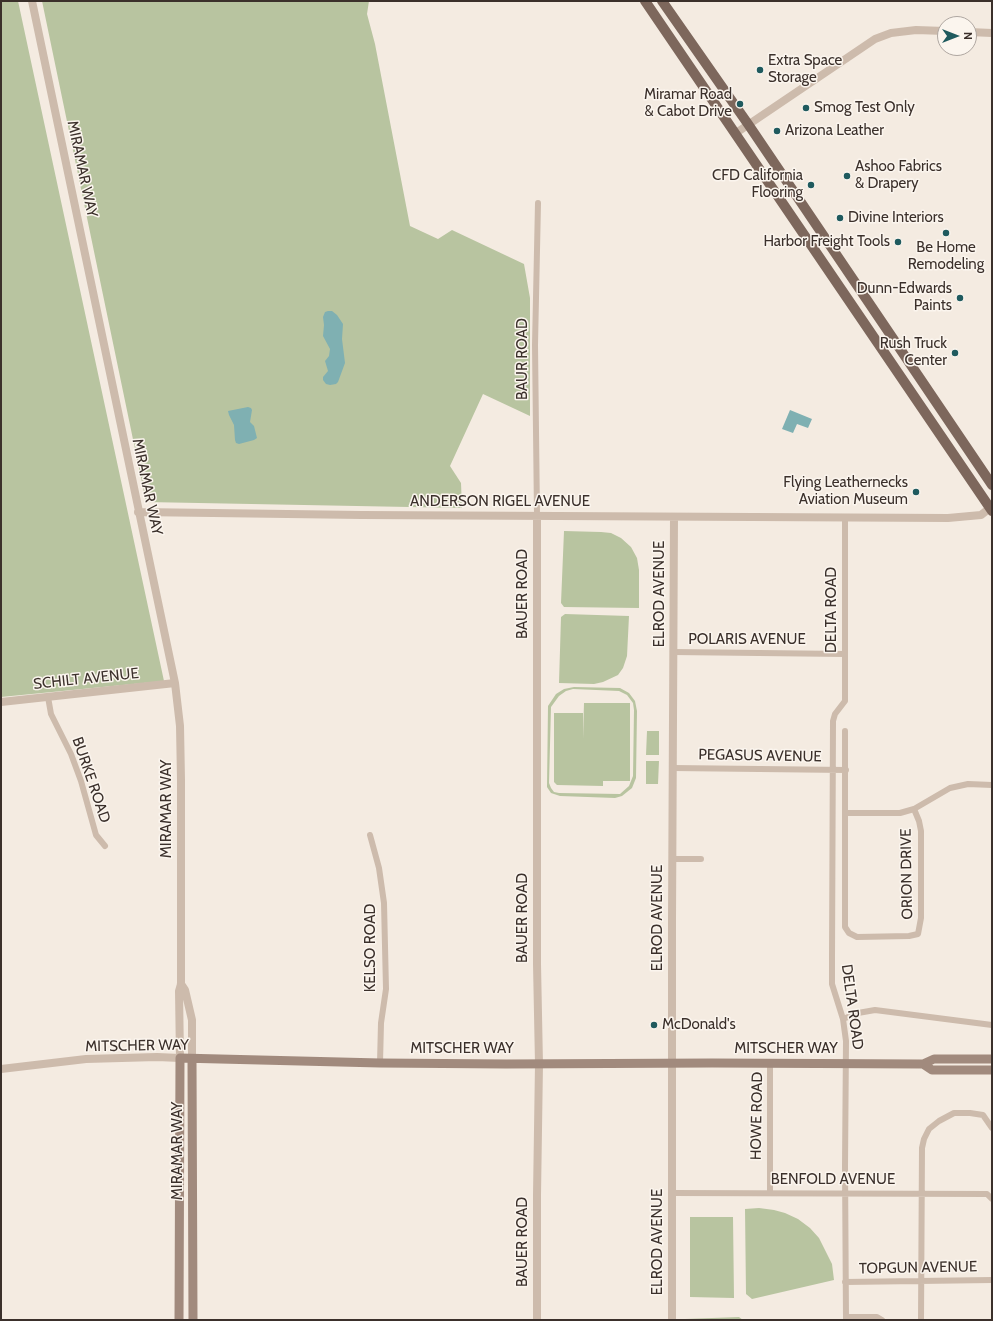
<!DOCTYPE html>
<style>
body{margin:0}
#map{position:relative;width:993px;height:1321px;overflow:hidden;background:#f4ebe1;font-family:Cabin,sans-serif}
canvas{display:block}
.frame{position:absolute;inset:0;border:2px solid #3b302b;pointer-events:none}
.north{position:absolute;left:937px;top:16px;width:40px;height:40px;box-sizing:border-box;background:#fbf5ee;border:1px solid #aea6a0;border-radius:50%;rotate:90deg;font-size:11px;font-weight:700;line-height:16px;text-align:center;color:#3b302b}
.north::after{content:'';display:block;margin:auto;width:14px;height:18px;background:#1f5a5e;clip-path:polygon(50% 0,100% 100%,50% 72%,0 100%)}
</style>
<div id="map">
<canvas width="993" height="1321"></canvas>
<div class="frame"></div>
<div class="north">N</div>
</div>
<script>
const c = document.querySelector('canvas').getContext('2d');
c.lineJoin = 'round';
function fillPath(path, color) {
  c.fillStyle = color;
  c.fill(path, 'evenodd');
}
function toPath(rows) {
  const path = new Path2D();
  for (const r of rows) {
    path.moveTo(r[0], r[1]);
    for (let i = 2; i < r.length; i += 2) path.lineTo(r[i], r[i + 1]);
  }
  return path;
}
function trace(path, color, width, dash) {
  c.strokeStyle = color;
  c.lineWidth = width;
  c.lineCap = dash ? 'butt' : 'round';
  c.setLineDash(dash || []);
  c.stroke(path);
}
function label(font, color, halo, rows, align = 'center') {
  c.font = font + ' Cabin,sans-serif';
  c.lineWidth = 3;
  c.setLineDash([]);
  c.textBaseline = 'middle';
  c.strokeStyle = halo;
  c.fillStyle = color;
  for (const [text, x, y, turn = 0] of rows) {
    c.save();
    c.translate(x, y);
    c.rotate((+turn || 0) * Math.PI / 180);
    c.textAlign = isNaN(turn) ? turn : align;
    if (halo) c.strokeText(text, 0, 0);
    c.fillText(text, 0, 0);
    c.restore();
  }
}
fillPath(toPath([
 [1,1,18,1,164,681,1,697],
 [42,1,369,1,367,14,375,44,410,226,438,239,452,230,524,264,530,298,530,416,483,394,450,466,461,483,462,508,146,502],
 [564,531,601,532,611,533,621,538,631,547,637,558,639,570,639,608,564,607,561,603],
 [565,614,629,616,627,656,623,668,618,675,603,682,594,684,559,683,561,617],
 [574,687,620,688,629,693,635,701,637,711,636,778,632,788,622,796,615,798,560,796,551,793,547,787,548,706,556,694,564,689],
 [573,689,619,691,627,695,633,703,634,710,633,776,629,786,620,794,559,793,554,792,551,788,549,783,551,707,559,696,566,691],
 [584,703,630,703,630,781,603,781,603,786,557,785,554,782,554,713,583,713,583,739],
 [647,731,659,731,659,755,646,755],
 [646,761,659,761,658,784,646,784],
 [759,1208,774,1210,785,1213,798,1219,810,1228,819,1238,832,1264,834,1280,752,1299,746,1294,745,1209],
 [690,1217,733,1217,734,1298,690,1297],
 [739,1317,743,1320,685,1320,685,1319]
]), '#b8c4a0');
fillPath(toPath([
 [328,311,332,311,337,315,343,324,342,339,345,363,338,382,336,384,330,385,326,384,323,380,323,377,328,371,325,361,329,356,330,349,323,336,324,325,323,317,325,312],
 [248,407,251,408,252,410,250,422,254,426,257,438,254,440,239,444,236,443,235,440,234,425,229,415,228,411],
 [790,410,812,419,808,428,797,424,793,433,782,429]
]), '#7fb0b2');
trace(toPath([
 [537,516,535,345,538,203],
 [845,518,845,701,835,714,833,721,832,957,832,984,843,1019,846,1041,845,1166,846,1320],
 [673,652,845,654],
 [48,697,51,714,71,754,81,781,96,835,105,846],
 [845,731,845,927,849,933,857,937,909,936,918,934,921,918,921,831,919,821,914,809],
 [673,768,846,770],
 [846,813,900,813,914,809,950,788,968,784,992,785],
 [370,835,379,868,384,903,386,989,381,1023,380,1063],
 [672,859,701,859],
 [843,1019,858,1013,875,1010,992,1025],
 [673,1193,987,1194,992,1199],
 [770,1193,770,1063],
 [845,1282,992,1280],
 [846,1317,877,1317,882,1320],
 [921,1320,922,1148,924,1139,929,1129,939,1121,954,1113,970,1113,983,1115,992,1128]
]), '#cdbbac', 6);
trace(toPath([
 [969,32,992,33],
 [736,133,875,39,891,33,916,30,945,31],
 [138,512,362,515,948,518,981,515,990,508],
 [537,516,537,964,539,1064,537,1195,537,1320],
 [1,702,175,683],
 [181,984,185,990,192,1020,192,1059],
 [1,1069,86,1059,157,1057,180,1058,179,991,181,984,181,780,180,726,175,683,32,1],
 [672,1320,672,920,674,517]
]), '#cdbbac', 8);
trace(toPath([
 [192,1059,193,1320],
 [923,1064,932,1070,992,1070],
 [179,1320,180,1058,380,1063,506,1064,712,1063,923,1064,934,1059,992,1059]
]), '#a18a7d', 9);
trace(toPath([
 [645,1,992,511],
 [662,1,748,124,992,485]
]), '#7d675c', 10);
for (const [x, y, r, color] of [
 [760,70,4,"#1f5a5e"],
 [740,104,4,"#1f5a5e"],
 [806,108,4,"#1f5a5e"],
 [777,131,4,"#1f5a5e"],
 [847,176,4,"#1f5a5e"],
 [811,185,4,"#1f5a5e"],
 [840,218,4,"#1f5a5e"],
 [946,233,4,"#1f5a5e"],
 [898,242,4,"#1f5a5e"],
 [960,298,4,"#1f5a5e"],
 [955,353,4,"#1f5a5e"],
 [916,492,4,"#1f5a5e"],
 [654,1025,4,"#1f5a5e"]
]) {
  const dot = new Path2D();
  dot.arc(x, y, r, 0, 2 * Math.PI);
  c.fillStyle = color;
  c.fill(dot);
  trace(dot, '#fbf5ee', 1.5);
}
label('15px', '#3b302b', '#fbf5ee', [
 ["Extra Space",768,61],
 ["Storage",768,78],
 ["Miramar Road",732,95,"right"],
 ["& Cabot Drive",732,112,"right"],
 ["Smog Test Only",814,108],
 ["Arizona Leather",785,131],
 ["Ashoo Fabrics",855,167],
 ["& Drapery",855,184],
 ["CFD California",803,176,"right"],
 ["Flooring",803,193,"right"],
 ["Divine Interiors",848,218],
 ["Harbor Freight Tools",890,242,"right"],
 ["Be Home",946,248,"center"],
 ["Remodeling",946,265,"center"],
 ["Dunn-Edwards",952,289,"right"],
 ["Paints",952,306,"right"],
 ["Rush Truck",947,344,"right"],
 ["Center",947,361,"right"],
 ["Flying Leathernecks",908,483,"right"],
 ["Aviation Museum",908,500,"right"],
 ["McDonald's",662,1025]
], 'left');
label('15px', '#3b302b', '#fbf5ee', [
 ["MIRAMAR WAY",82,169,78],
 ["BAUR ROAD",523,359,-90],
 ["MIRAMAR WAY",147,487,78],
 ["ANDERSON RIGEL AVENUE",500,502],
 ["BAUER ROAD",523,594,-90],
 ["ELROD AVENUE",660,594,-90],
 ["DELTA ROAD",832,610,-90],
 ["POLARIS AVENUE",747,640],
 ["SCHILT AVENUE",86,679,-6],
 ["PEGASUS AVENUE",760,756,1],
 ["BURKE ROAD",91,780,71],
 ["MIRAMAR WAY",167,809,-90],
 ["ORION DRIVE",907,874,-91],
 ["BAUER ROAD",523,918,-90],
 ["ELROD AVENUE",658,918,-90],
 ["KELSO ROAD",371,948,-90],
 ["DELTA ROAD",852,1007,82],
 ["MITSCHER WAY",137,1046,-1],
 ["MITSCHER WAY",462,1049],
 ["MITSCHER WAY",786,1049],
 ["HOWE ROAD",757,1116,-89],
 ["MIRAMAR WAY",178,1151,-90],
 ["BENFOLD AVENUE",833,1180],
 ["BAUER ROAD",523,1242,-90],
 ["ELROD AVENUE",658,1242,-90],
 ["TOPGUN AVENUE",918,1268,-1]
]);
</script>
